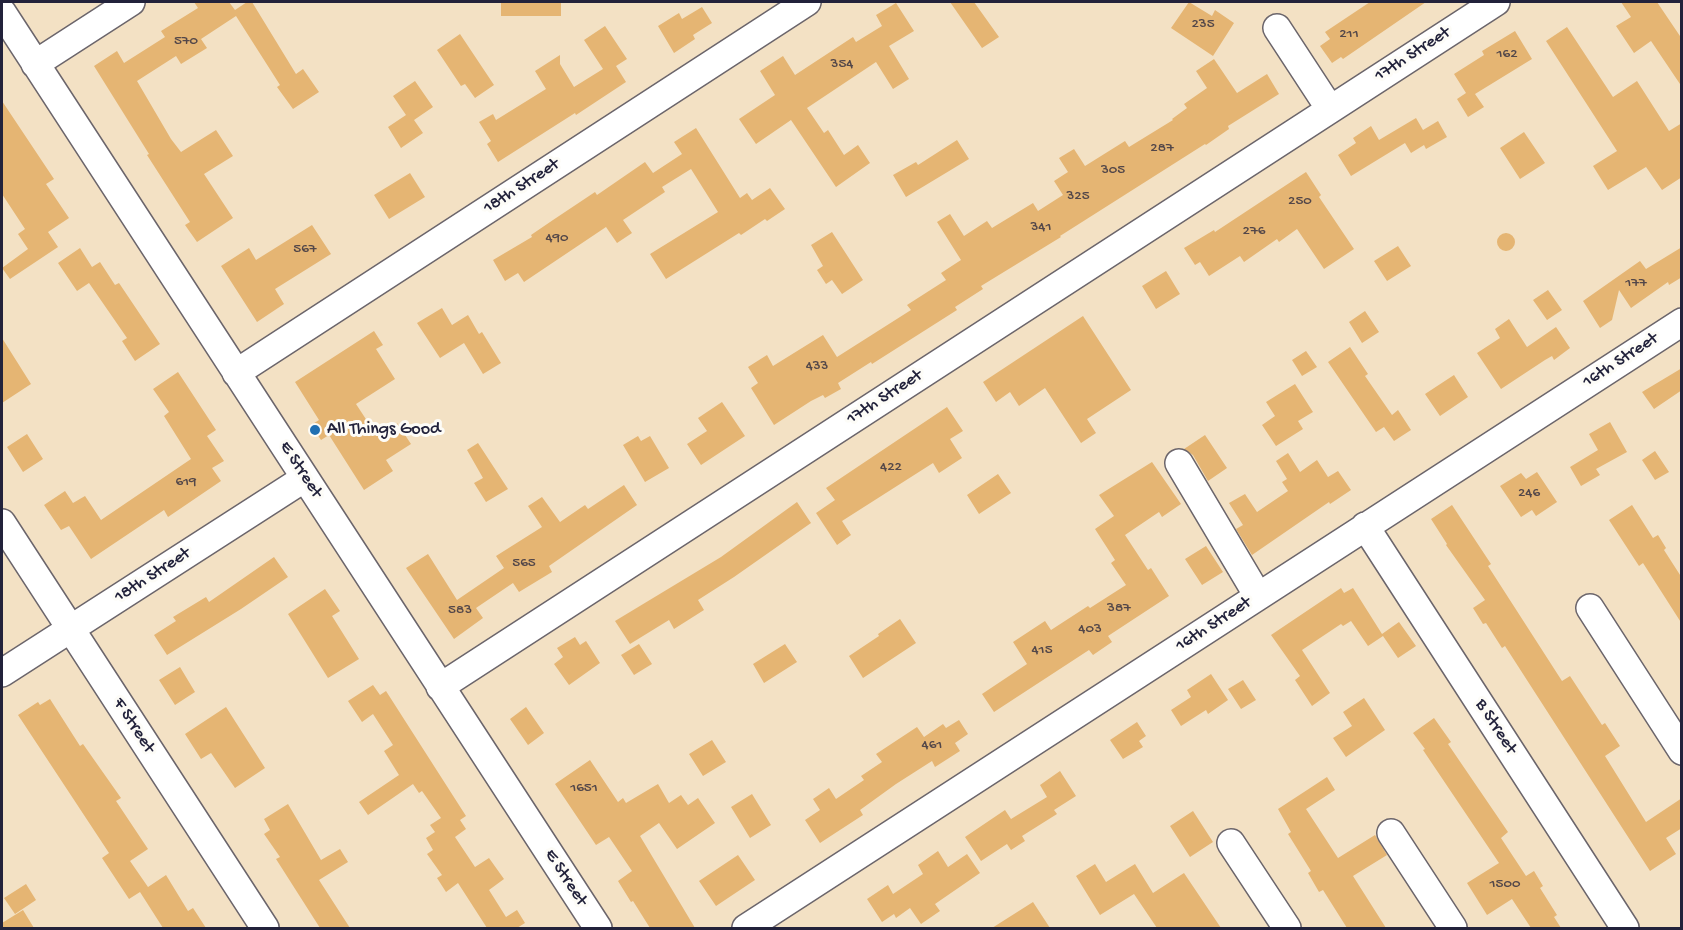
<!DOCTYPE html>
<style>
body{margin:0}
#map{position:relative;width:1683px;height:930px;overflow:hidden;background:#f3e1c4;font-family:"Gochi Hand",sans-serif}
canvas{display:block}
.frame{position:absolute;inset:0;border:3px solid #22223b;pointer-events:none}
</style>
<div id="map">
<canvas width="1683" height="930"></canvas>
<div class="frame"></div>
</div>
<script>
const c = document.querySelector('canvas').getContext('2d');
c.lineJoin = 'round';
function fillPath(path, color) {
  c.fillStyle = color;
  c.fill(path, 'evenodd');
}
function toPath(rows) {
  const path = new Path2D();
  for (const r of rows) {
    if (r.length === 3) {
      path.moveTo(r[0] + r[2], r[1]);
      path.arc(r[0], r[1], r[2], 0, 2 * Math.PI);
      continue;
    }
    path.moveTo(r[0], r[1]);
    for (let i = 2; i < r.length; i += 2) path.lineTo(r[i], r[i + 1]);
  }
  return path;
}
function trace(path, color, width, dash) {
  c.strokeStyle = color;
  c.lineWidth = width;
  c.lineCap = dash ? 'butt' : 'round';
  c.setLineDash(dash || []);
  c.stroke(path);
}
function label(font, color, halo, rows, align = 'center') {
  c.font = font + ' "Gochi Hand",sans-serif';
  c.lineWidth = 6;
  c.setLineDash([]);
  c.textBaseline = 'middle';
  c.strokeStyle = halo;
  c.fillStyle = color;
  for (const [text, x, y, turn = 0] of rows) {
    c.save();
    c.translate(x, y);
    c.rotate((+turn || 0) * Math.PI / 180);
    c.textAlign = isNaN(turn) ? turn : align;
    if (halo) c.strokeText(text, 0, 0);
    c.fillText(text, 0, 0);
    c.restore();
  }
}
fillPath(toPath([
 [194,2,229,2,235,10,247,2,252,2,296,74,303,69,319,92,293,109,277,87,280,85,236,16,201,39,207,48,181,64,176,56,137,81,171,139,181,152,216,130,233,156,204,174,233,218,197,242,185,225,190,222,147,155,149,154,94,66,117,51,124,63,165,37,161,31,198,8],
 [501,2,561,2,561,16,501,16],
 [950,2,974,2,999,37,982,48],
 [1189,2,1212,16,1215,10,1234,23,1213,56,1171,28],
 [1370,2,1426,2,1343,59,1341,57,1332,63,1320,46,1330,39,1325,32],
 [1621,2,1657,2,1682,39,1682,87,1651,41,1634,53,1616,26,1631,17],
 [896,3,914,31,889,46,909,79,893,89,876,62,807,108,824,133,828,130,844,155,858,145,870,163,836,187,791,120,756,144,739,119,775,95,760,71,783,56,795,75,853,37,856,42,882,26,876,15],
 [702,7,712,23,693,35,695,39,674,53,658,26,679,13,682,19],
 [605,26,627,59,616,66,626,82,576,115,575,113,498,162,487,144,491,141,479,122,493,114,496,120,546,89,535,71,560,55,560,64,574,87,603,69,584,40],
 [1567,27,1613,97,1637,81,1669,131,1682,123,1682,177,1662,190,1646,167,1608,190,1593,166,1617,151,1546,41],
 [1515,31,1532,59,1475,94,1484,107,1468,117,1457,99,1466,93,1454,74,1484,55,1482,51],
 [460,34,494,85,475,98,465,84,461,86,437,50],
 [1214,59,1237,93,1267,74,1279,94,1228,126,1229,129,1206,145,1205,144,1060,236,1061,237,981,286,983,289,955,307,957,310,872,364,871,362,838,383,841,389,825,398,823,395,811,401,774,425,751,388,758,383,748,367,767,355,773,366,823,335,837,357,911,310,907,305,946,280,941,273,961,260,937,222,950,214,964,236,987,221,992,228,1033,203,1038,211,1063,195,1054,181,1068,172,1059,158,1074,149,1085,166,1125,141,1129,147,1173,120,1172,119,1187,108,1184,104,1207,88,1196,71],
 [415,81,433,107,414,120,423,133,401,148,388,127,406,115,393,96],
 [2,101,54,179,46,184,69,218,48,232,58,247,10,279,2,268,28,249,18,234,25,229,2,194],
 [1416,118,1423,130,1438,121,1447,137,1426,149,1424,145,1411,153,1405,143,1351,176,1338,155,1356,143,1353,138,1371,126,1379,140],
 [696,128,740,198,747,193,752,200,770,188,785,209,767,221,765,219,741,235,739,233,666,279,650,254,718,212,691,169,662,187,665,192,623,220,632,233,617,243,606,227,524,282,518,273,505,281,493,260,532,237,531,235,553,220,595,192,597,195,645,162,653,173,682,154,674,142],
 [1524,132,1545,163,1520,179,1500,148],
 [957,140,969,159,906,197,893,175,916,162,918,165],
 [1306,172,1321,195,1319,197,1354,249,1324,269,1297,229,1279,242,1277,239,1244,262,1240,256,1209,276,1200,262,1195,265,1184,248,1214,230,1215,232],
 [410,173,425,197,389,219,374,195],
 [312,225,331,254,275,289,284,304,257,322,221,266,249,248,256,260],
 [832,232,863,280,842,294,832,280,826,284,817,270,823,266,811,245],
 [1506,242,9],
 [1398,246,1411,266,1387,281,1374,261],
 [1682,247,1682,277,1669,285,1668,282,1631,308,1619,290,1612,320,1600,328,1583,301,1640,261,1646,269],
 [80,248,92,267,100,262,115,285,119,283,160,344,135,361,122,341,127,338,89,283,77,291,58,263],
 [1166,271,1180,294,1156,309,1142,286],
 [1548,290,1562,310,1547,320,1533,300],
 [442,308,452,325,468,315,479,334,482,332,501,363,483,374,464,343,440,358,417,323],
 [1365,311,1379,332,1362,343,1349,322],
 [1083,316,1131,390,1087,419,1096,433,1081,443,1045,388,1019,406,1010,392,996,402,983,382],
 [1509,319,1527,347,1556,327,1570,348,1554,360,1552,356,1545,360,1501,389,1477,353,1500,338,1495,329],
 [374,331,383,345,376,349,395,379,356,404,377,436,397,423,411,444,386,460,393,471,364,490,329,435,321,440,311,425,319,420,295,382],
 [2,338,31,384,2,403],
 [1350,347,1368,374,1365,376,1392,415,1398,410,1411,430,1394,441,1384,427,1376,432,1328,362],
 [1306,351,1317,367,1302,376,1292,360],
 [1682,368,1682,390,1654,409,1642,392],
 [178,372,216,430,207,436,224,461,212,468,221,481,168,517,164,510,91,559,69,526,61,530,44,505,65,491,73,503,85,496,101,520,191,459,164,416,169,412,153,389],
 [1454,375,1468,397,1440,416,1425,394],
 [1295,384,1313,412,1298,421,1303,429,1276,446,1262,425,1275,416,1266,402],
 [722,402,745,436,701,465,687,444,707,431,698,418],
 [947,407,963,431,950,439,962,458,939,473,933,463,842,521,851,535,837,545,816,513,835,500,826,488],
 [1610,422,1627,452,1596,469,1600,475,1581,486,1570,467,1598,450,1589,434],
 [27,434,43,459,23,472,7,447],
 [1205,435,1227,468,1208,481,1193,455,1184,449],
 [638,436,641,441,650,436,669,468,645,482,623,445],
 [478,443,508,489,486,502,474,483,483,478,467,450],
 [1655,451,1669,472,1655,480,1642,460],
 [1288,453,1300,472,1317,460,1328,477,1338,471,1351,490,1330,504,1329,502,1252,555,1236,529,1243,525,1229,503,1245,494,1257,512,1288,491,1282,482,1287,479,1276,461],
 [1152,462,1181,504,1162,517,1159,512,1125,535,1148,570,1151,568,1169,596,1108,636,1112,642,1093,655,1089,650,994,712,982,694,1027,664,1013,642,1045,621,1051,630,1088,606,1090,608,1126,585,1111,563,1115,560,1095,529,1114,516,1099,495],
 [1537,472,1557,502,1536,516,1532,510,1521,517,1500,486,1521,473,1526,479],
 [998,474,1011,493,979,514,967,495],
 [624,485,637,505,549,566,552,572,519,592,513,583,476,608,483,618,454,639,406,568,428,554,457,600,504,568,496,556,542,527,528,506,542,497,560,522,585,505,588,509],
 [797,502,811,523,734,577,698,600,704,610,674,629,669,620,630,644,615,621,721,557],
 [1452,505,1491,564,1488,566,1562,681,1570,676,1602,725,1605,723,1620,746,1605,756,1646,822,1682,798,1682,828,1666,838,1676,854,1650,871,1505,646,1502,648,1486,623,1483,624,1473,608,1485,600,1446,545,1447,544,1431,519],
 [1632,505,1653,538,1658,535,1666,548,1664,550,1682,578,1682,624,1643,563,1639,566,1609,520],
 [1206,546,1223,572,1202,585,1185,559],
 [274,557,288,577,241,609,167,655,154,635,176,621,173,617,206,597,209,602],
 [1341,588,1344,593,1353,588,1382,634,1399,622,1416,646,1398,658,1383,636,1368,646,1351,621,1343,626,1341,624,1302,650,1330,693,1312,706,1295,680,1300,676,1271,635],
 [325,589,340,611,332,616,359,659,328,678,288,614],
 [900,619,916,643,863,678,849,656,879,636,878,634],
 [575,637,580,645,586,641,600,663,569,685,554,664,563,657,557,648],
 [639,644,652,664,634,675,621,655],
 [785,644,797,662,764,683,753,664],
 [180,667,195,692,175,705,159,680],
 [1211,674,1228,700,1208,714,1206,710,1181,726,1171,710,1191,697,1187,690],
 [1243,680,1256,700,1241,709,1228,689],
 [373,685,380,695,386,691,466,816,460,820,466,829,455,837,475,867,489,858,504,879,489,890,506,917,517,910,525,923,517,928,487,928,458,883,446,892,437,878,442,875,427,854,433,850,426,838,435,832,430,825,441,818,422,791,419,793,413,784,368,815,359,802,399,775,384,751,393,745,373,714,362,722,348,701],
 [1364,698,1385,730,1346,757,1333,738,1352,726,1343,712],
 [50,699,80,746,83,744,121,798,116,801,148,849,130,861,148,887,166,875,188,911,193,908,206,928,163,928,140,892,129,899,102,858,109,853,18,715,38,702,40,705],
 [226,707,265,768,235,788,211,753,201,759,185,734],
 [526,707,544,733,528,745,510,719],
 [1434,718,1451,742,1448,744,1508,832,1501,838,1526,876,1534,871,1543,886,1540,888,1557,915,1554,917,1561,928,1531,928,1512,899,1487,915,1467,883,1499,863,1423,750,1425,749,1413,733],
 [959,720,968,734,955,743,960,751,935,767,932,761,896,784,860,810,863,815,820,843,805,820,820,810,813,799,829,788,836,799,864,780,861,776,882,762,876,754,917,727,924,737,943,724,946,728],
 [1137,722,1146,736,1139,741,1143,747,1123,759,1110,740],
 [712,740,726,762,703,776,689,754],
 [590,760,618,802,623,798,626,803,658,784,669,803,681,795,688,805,698,798,715,823,677,849,659,823,640,836,695,928,650,928,633,901,631,902,618,881,632,871,609,837,596,845,555,784],
 [1060,771,1076,796,1054,810,1057,814,1022,836,1025,841,1011,850,1007,844,981,861,965,837,1005,810,1011,819,1047,797,1040,785],
 [1327,777,1335,790,1306,809,1338,858,1375,835,1387,855,1353,876,1386,928,1347,928,1323,890,1319,892,1308,873,1311,871,1288,834,1291,832,1278,809],
 [752,794,771,825,750,838,731,807],
 [288,804,321,860,340,849,348,862,319,880,350,928,320,928,276,859,280,857,264,834,270,830,264,819],
 [1193,811,1213,842,1190,857,1170,826],
 [938,851,948,867,967,854,980,873,935,904,940,911,921,924,910,908,896,918,894,914,882,922,867,899,888,885,893,894,923,874,918,865],
 [738,855,755,880,716,906,699,881],
 [1095,864,1106,882,1135,864,1153,893,1184,873,1221,928,1157,928,1134,894,1100,915,1076,876],
 [26,884,36,900,15,914,4,898],
 [1033,902,1050,928,992,928],
 [23,910,34,928,2,928,2,923]
]), '#e5b573');
const minor = toPath([
 [2,12,598,928],
 [1277,28,1330,109],
 [35,64,131,2],
 [236,373,807,2],
 [1179,463,1258,596],
 [2,523,265,928],
 [1365,526,1625,928],
 [1590,608,1682,751],
 [2,673,305,478],
 [440,687,1496,2],
 [1391,833,1453,928],
 [1231,843,1287,928],
 [746,928,1682,322]
]);
trace(minor, '#6b656b', 30);
trace(minor, '#fff', 27);
for (const [x, y, r, color] of [
 [315,430,6,"#1f6fb2"]
]) {
  const dot = new Path2D();
  dot.arc(x, y, r, 0, 2 * Math.PI);
  c.fillStyle = color;
  c.fill(dot);
  trace(dot, '#fdfcf7', 2);
}
label('15px', '#534749', null, [
 ["235",1203,25],
 ["211",1349,35],
 ["570",186,42],
 ["162",1507,55],
 ["354",842,65],
 ["287",1162,149],
 ["305",1113,171],
 ["325",1078,197],
 ["250",1300,202],
 ["341",1041,228],
 ["276",1254,232],
 ["490",557,239],
 ["567",305,250],
 ["177",1636,284],
 ["433",817,367],
 ["422",891,468],
 ["619",186,483],
 ["246",1529,494],
 ["565",524,564],
 ["387",1119,609],
 ["583",460,611],
 ["403",1090,630],
 ["415",1042,651],
 ["461",932,746],
 ["1651",584,789],
 ["1500",1505,885]
]);
label('18px', '#22223b', '#fdfcf7', [
 ["17th Street",1413,55,-33],
 ["18th Street",522,187,-33],
 ["16th Street",1621,361,-33],
 ["17th Street",885,398,-33],
 ["E Street",300,470,57],
 ["18th Street",153,576,-33],
 ["16th Street",1214,625,-33],
 ["F Street",133,726,57],
 ["B Street",1495,727,57],
 ["E Street",565,878,57]
]);
label('18px', '#22223b', '#fdfcf7', [
 ["All Things Good",327,430]
], 'left');
</script>
